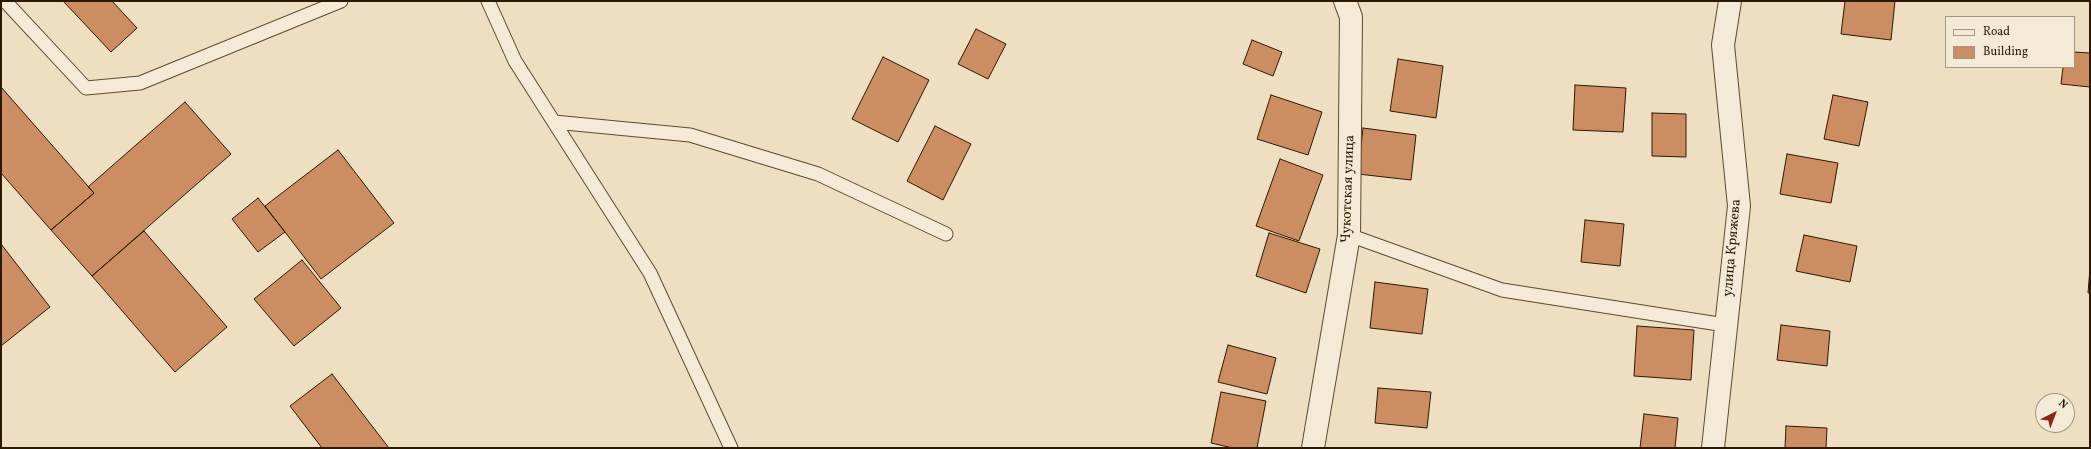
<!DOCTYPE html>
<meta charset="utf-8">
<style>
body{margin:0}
#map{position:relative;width:2091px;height:449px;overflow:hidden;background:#eedfc2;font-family:Vollkorn,serif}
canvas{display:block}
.frame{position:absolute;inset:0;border:2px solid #2d1900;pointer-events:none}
.legend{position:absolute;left:1945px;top:16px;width:130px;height:52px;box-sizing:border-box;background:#f4ead7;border:1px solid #a49681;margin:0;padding:5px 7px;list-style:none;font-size:12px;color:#2d1900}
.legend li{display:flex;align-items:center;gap:8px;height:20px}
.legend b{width:20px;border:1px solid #a49681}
.north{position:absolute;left:2035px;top:393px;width:40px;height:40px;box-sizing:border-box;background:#f4ead7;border:1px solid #a49681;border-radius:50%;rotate:42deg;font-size:11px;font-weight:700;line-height:16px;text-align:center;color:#2d1900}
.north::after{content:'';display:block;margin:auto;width:14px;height:18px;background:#8f2418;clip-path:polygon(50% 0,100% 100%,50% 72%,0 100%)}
</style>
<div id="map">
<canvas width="2091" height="449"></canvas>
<div class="frame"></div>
<ul class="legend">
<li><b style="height:5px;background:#f4ead7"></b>Road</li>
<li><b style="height:11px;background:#cd8d63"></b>Building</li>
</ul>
<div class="north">N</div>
</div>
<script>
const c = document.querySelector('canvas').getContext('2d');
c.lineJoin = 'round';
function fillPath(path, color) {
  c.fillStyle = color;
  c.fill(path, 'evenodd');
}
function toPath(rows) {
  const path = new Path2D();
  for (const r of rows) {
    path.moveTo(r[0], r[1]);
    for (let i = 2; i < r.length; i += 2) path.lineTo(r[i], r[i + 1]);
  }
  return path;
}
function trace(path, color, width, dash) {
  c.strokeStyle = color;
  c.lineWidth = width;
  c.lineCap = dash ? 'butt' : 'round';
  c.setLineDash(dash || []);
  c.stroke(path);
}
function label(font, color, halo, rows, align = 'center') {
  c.font = font + ' Vollkorn,serif';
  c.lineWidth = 3;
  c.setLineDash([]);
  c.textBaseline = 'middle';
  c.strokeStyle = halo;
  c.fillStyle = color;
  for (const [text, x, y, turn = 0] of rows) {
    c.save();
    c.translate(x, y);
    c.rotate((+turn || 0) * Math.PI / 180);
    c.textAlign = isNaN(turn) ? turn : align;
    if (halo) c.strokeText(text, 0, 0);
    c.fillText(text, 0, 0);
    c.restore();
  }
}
const building = toPath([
 [63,1,112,1,137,28,111,52,63,1],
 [1845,1,1895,1,1891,40,1841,34,1845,1],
 [976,29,1006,44,988,79,958,64,976,29],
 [1252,40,1282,52,1273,76,1243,64,1252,40],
 [2074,52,2090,53,2090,87,2061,84,2063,67,2074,67,2074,52],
 [883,57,929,80,898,142,852,119,883,57],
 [1398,59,1443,66,1436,118,1390,111,1398,59],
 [1575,85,1626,88,1623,132,1573,130,1575,85],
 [1,87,94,193,51,230,1,173,1,87],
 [1271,95,1322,112,1308,155,1257,139,1271,95],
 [1833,95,1868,102,1859,146,1824,139,1833,95],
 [185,102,231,154,92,276,51,230,94,193,88,187,185,102],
 [1652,113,1686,114,1686,157,1652,156,1652,113],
 [935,126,971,144,943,200,907,181,935,126],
 [1363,128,1416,135,1411,180,1358,174,1363,128],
 [338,150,394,223,321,279,265,206,338,150],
 [1787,154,1838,163,1831,203,1780,194,1787,154],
 [1280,159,1323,175,1299,241,1256,226,1280,159],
 [258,198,285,232,258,252,232,219,258,198],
 [1585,220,1624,224,1620,266,1581,262,1585,220],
 [144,231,227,327,175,372,92,276,144,231],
 [1269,233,1320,249,1306,293,1256,276,1269,233],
 [1804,235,1857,246,1850,282,1796,271,1804,235],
 [1,244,50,307,1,346,1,244],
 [302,260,341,308,294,346,254,299,302,260],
 [2090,268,2090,293,2088,293,2090,268],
 [1375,282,1428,289,1422,334,1370,328,1375,282],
 [1781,325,1830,331,1827,366,1777,360,1781,325],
 [1637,326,1694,330,1691,380,1634,376,1637,326],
 [1228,345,1276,358,1267,394,1218,382,1228,345],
 [332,374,389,448,322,448,290,406,332,374],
 [1378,388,1431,392,1427,428,1375,423,1378,388],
 [1221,392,1266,401,1257,448,1233,448,1211,443,1221,392],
 [1644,414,1678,418,1675,448,1640,448,1644,414],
 [1786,426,1827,428,1826,448,1785,448,1786,426]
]);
fillPath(building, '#cd8d63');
trace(building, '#2d1900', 1);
const lane = toPath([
 [5,1,86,88,140,83,341,1],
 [488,1,515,61,650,273,731,448],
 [554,122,690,135,818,174,946,234],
 [1349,235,1502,290,1725,325]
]);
const street = toPath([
 [1313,448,1349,235,1351,17,1345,1],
 [1713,448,1739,206,1723,45,1730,1]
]);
trace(lane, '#5d4a30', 15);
trace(street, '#5d4a30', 24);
trace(lane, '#f4ead7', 13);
trace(street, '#f4ead7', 22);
label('14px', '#2d1900', '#f4ead7', [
 ["Чукотская улица",1349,189,-88],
 ["улица Кряжева",1733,248,-85]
]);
</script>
